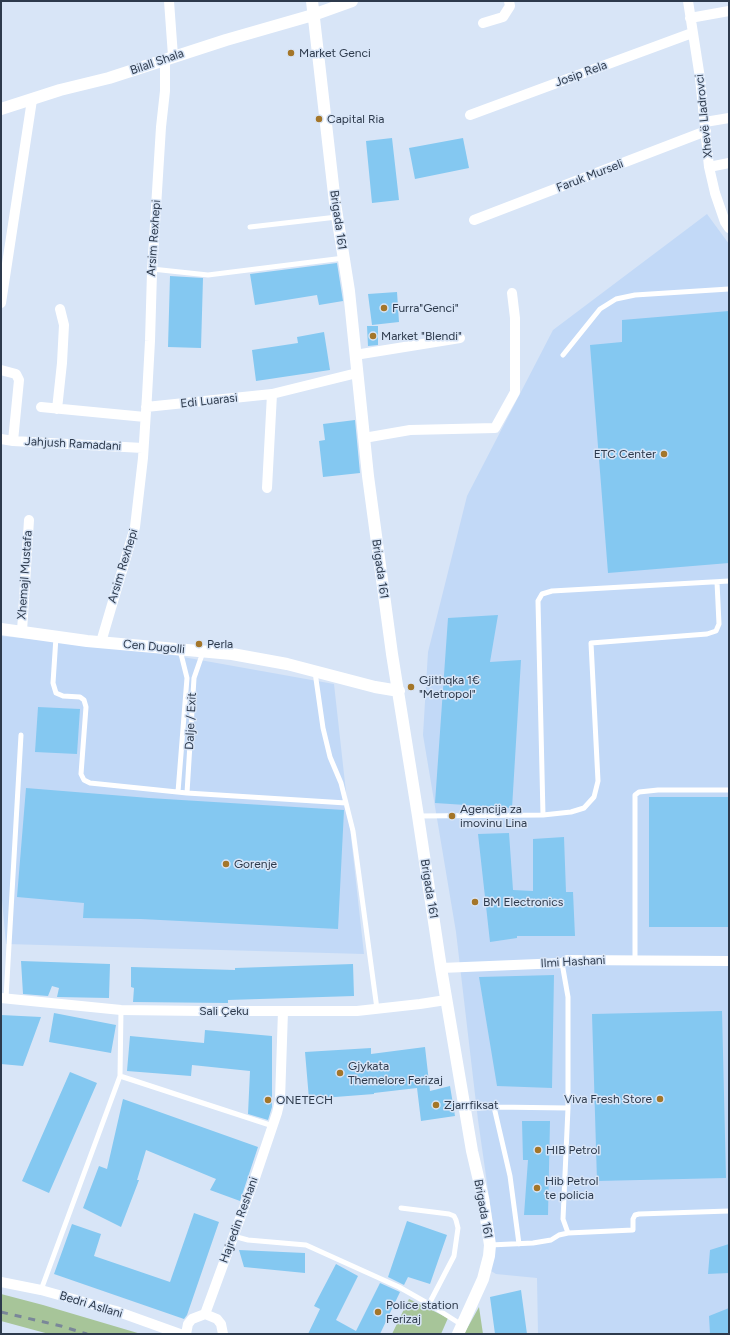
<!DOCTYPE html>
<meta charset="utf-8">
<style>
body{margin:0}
#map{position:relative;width:730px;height:1335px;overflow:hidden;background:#d8e5f7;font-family:Figtree,sans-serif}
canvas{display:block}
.frame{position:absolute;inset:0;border:2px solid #2d3a4c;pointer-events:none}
</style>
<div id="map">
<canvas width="730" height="1335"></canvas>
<div class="frame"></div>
</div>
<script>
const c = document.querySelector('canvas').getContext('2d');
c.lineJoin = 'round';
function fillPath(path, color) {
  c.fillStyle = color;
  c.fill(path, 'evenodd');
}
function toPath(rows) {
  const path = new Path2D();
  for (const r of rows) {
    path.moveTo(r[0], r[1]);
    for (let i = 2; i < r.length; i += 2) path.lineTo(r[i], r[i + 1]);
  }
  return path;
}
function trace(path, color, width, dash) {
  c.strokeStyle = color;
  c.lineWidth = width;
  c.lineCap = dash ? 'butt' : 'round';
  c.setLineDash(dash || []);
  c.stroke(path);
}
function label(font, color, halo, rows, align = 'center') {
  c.font = font + ' Figtree,sans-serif';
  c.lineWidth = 3;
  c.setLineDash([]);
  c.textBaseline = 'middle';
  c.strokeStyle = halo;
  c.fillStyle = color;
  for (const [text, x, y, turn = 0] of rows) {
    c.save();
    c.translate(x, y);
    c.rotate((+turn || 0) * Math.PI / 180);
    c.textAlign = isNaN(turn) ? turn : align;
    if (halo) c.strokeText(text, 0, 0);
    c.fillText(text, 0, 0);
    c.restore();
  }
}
fillPath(toPath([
 [707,214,729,244,729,1334,538,1334,537,1278,496,1274,491,1271,494,1232,478,1120,456,932,423,735,428,652,467,496,553,330],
 [1,636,144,650,334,684,364,954,6,944,1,889]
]), '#c2d9f7');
fillPath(toPath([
 [1,1294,43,1305,141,1334,49,1334,1,1321],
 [409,1299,448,1318,441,1334,392,1334],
 [479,1307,483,1334,464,1334]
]), '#a7c599');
fillPath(toPath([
 [392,138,399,200,372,203,366,141],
 [463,138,469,168,415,179,409,148],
 [337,263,343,301,319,305,317,295,255,305,250,274],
 [170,276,203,278,201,348,168,347],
 [397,292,399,322,372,325,368,294],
 [729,311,729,563,608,573,590,345,622,342,622,320],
 [367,326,378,326,378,345,368,346],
 [324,332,330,370,256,381,252,350,298,343,297,337],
 [355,420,360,473,323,477,319,441,325,440,323,424],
 [498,615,490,662,521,660,512,808,435,803,448,618],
 [38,707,80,709,77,754,35,752],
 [26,788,149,798,344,810,338,929,141,919,83,918,84,903,17,897],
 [649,797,729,797,729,927,649,927],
 [509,833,513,890,533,891,533,839,564,837,566,892,573,892,575,936,517,936,517,938,490,942,478,834],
 [21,961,110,964,109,998,57,997,59,988,52,986,48,996,23,994],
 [353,964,354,996,228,1000,228,1003,133,1002,134,988,131,987,131,967,235,970,235,968],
 [554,975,552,1088,497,1086,479,977],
 [722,1011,726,1178,597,1181,592,1014],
 [54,1013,116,1025,111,1053,49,1042],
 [1,1015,41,1017,23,1066,1,1064],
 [205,1030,272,1036,272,1107,268,1120,248,1114,250,1071,192,1065,191,1076,127,1071,130,1036,204,1043],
 [425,1047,430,1091,450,1086,455,1116,421,1121,417,1088,374,1093,374,1094,309,1099,305,1052,371,1048,371,1054],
 [70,1072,97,1083,49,1193,22,1181],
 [123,1099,258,1147,240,1201,210,1190,216,1179,146,1150,137,1180,139,1180,121,1227,83,1208,99,1166,107,1169],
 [522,1121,550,1121,548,1215,524,1215,528,1160,523,1160],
 [194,1213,219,1222,187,1315,184,1319,54,1274,72,1224,101,1234,94,1256,170,1282],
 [407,1221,447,1235,430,1284,408,1277,404,1285,388,1277],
 [729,1244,729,1273,708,1274,710,1250],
 [239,1250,305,1253,305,1273,244,1267],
 [336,1264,358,1276,336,1320,356,1331,380,1283,400,1292,380,1334,308,1334,320,1309,314,1306],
 [521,1290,527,1334,495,1334,490,1297],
 [729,1308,729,1334,710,1334,709,1316]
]), '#84c8f1');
trace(toPath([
 [250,227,337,217],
 [152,269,208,275,344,258],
 [563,355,600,309,616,299,635,295,729,289],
 [56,637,53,683,56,693,63,696,80,697,84,700,86,707,81,774,84,780,90,783,187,793,346,803],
 [315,672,323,728,330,757,341,783,353,831,377,1009],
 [178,792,187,678,180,650],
 [187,793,194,678,203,652],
 [543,815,538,601,542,594,552,591,729,581],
 [418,816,543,815,571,812,584,808,594,797,598,781,591,643,707,634,716,631,719,624,717,582],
 [635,960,635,795,639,792,658,790,729,790],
 [562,963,568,997,568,1108,563,1219,568,1233],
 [6,998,21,735],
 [120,1076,273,1126],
 [494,1107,510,1176,519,1244],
 [465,1109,494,1107,568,1108],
 [401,1208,449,1214,454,1216,456,1220,458,1228,454,1256,429,1304],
 [233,1236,248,1240,306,1245,399,1287,429,1304,462,1325],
 [490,1245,533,1243,551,1240,559,1235,568,1233,633,1230,633,1219,635,1215,639,1214,729,1211],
 [41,1290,120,1076,121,1010]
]), '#fff', 5);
trace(toPath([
 [169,1,173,56],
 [688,1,700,78,709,167,715,193,725,222,729,228],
 [690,18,729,11],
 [483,23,503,17,510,6,509,1],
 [470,115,692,33],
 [705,122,729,118],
 [709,167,729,163],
 [474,220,706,131],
 [1,303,32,100],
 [355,355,460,338],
 [1,370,16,374,19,380,13,441,143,448],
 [41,407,145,417],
 [146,407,272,394],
 [57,409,62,363,64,325,60,309],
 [364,438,410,430,495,428,515,392,515,318,512,293],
 [1,439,13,441],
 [267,488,272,394,357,373],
 [22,631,29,520],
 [101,642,135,527,143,458,147,396,150,341,152,272,161,127,165,91,165,59],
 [441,968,562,963,567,960,729,961],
 [1,998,121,1010,201,1011,357,1011,420,1004,446,1000],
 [1,1282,41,1290,116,1311,180,1334],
 [205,1314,256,1175,277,1113,280,1100,283,1011],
 [186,1334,188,1324,192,1319,205,1314,217,1319,221,1324,223,1334]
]), '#fff', 10);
trace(toPath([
 [312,1,335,203,349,291,368,476,392,654,418,816,441,968,472,1151,483,1198,490,1245,489,1256,483,1279,458,1334],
 [1,109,60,90,109,78,226,40,313,15,352,1],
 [1,629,87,641,232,654,287,664,375,687,399,691]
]), '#fff', 12);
trace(toPath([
 [1,1312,61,1326,87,1334]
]), '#7a8799', 3, [7, 7]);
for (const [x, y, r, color] of [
 [291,53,4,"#a47629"],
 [319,119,4,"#a47629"],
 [384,308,4,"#a47629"],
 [373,336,4,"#a47629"],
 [664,454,4,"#a47629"],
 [199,644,4,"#a47629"],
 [411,687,4,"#a47629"],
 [452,816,4,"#a47629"],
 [226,864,4,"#a47629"],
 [475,902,4,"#a47629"],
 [340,1073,4,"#a47629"],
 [660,1099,4,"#a47629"],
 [268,1100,4,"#a47629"],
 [436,1105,4,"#a47629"],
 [538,1150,4,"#a47629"],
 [537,1188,4,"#a47629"],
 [378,1312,4,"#a47629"]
]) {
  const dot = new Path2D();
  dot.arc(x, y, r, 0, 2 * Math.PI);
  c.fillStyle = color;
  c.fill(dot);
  trace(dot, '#d8e5f7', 1.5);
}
label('12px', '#2d3a4c', '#d8e5f7', [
 ["Market Genci",299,53],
 ["Capital Ria",327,119],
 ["Furra\"Genci\"",392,308],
 ["Market \"Blendi\"",381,336],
 ["ETC Center",656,454,"right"],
 ["Perla",207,644],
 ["Gjithqka 1€",419,680],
 ["\"Metropol\"",419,694],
 ["Agencija za",460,809],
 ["imovinu Lina",460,823],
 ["Gorenje",234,864],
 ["BM Electronics",483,902],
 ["Gjykata",348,1066],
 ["Themelore Ferizaj",348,1080],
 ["Viva Fresh Store",652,1099,"right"],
 ["ONETECH",276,1100],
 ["Zjarrfiksat",444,1105],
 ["HIB Petrol",546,1150],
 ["Hib Petrol",545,1181],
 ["te policia",545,1195],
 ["Police station",386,1305],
 ["Ferizaj",386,1319]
], 'left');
label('12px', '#2d3a4c', '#d8e5f7', [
 ["Bilall Shala",157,62,-19],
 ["Josip Rela",581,74,-20],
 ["Xhevë Lladrovci",704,116,-96],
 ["Faruk Murseli",590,176,-21],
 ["Brigada 161",338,220,82],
 ["Arsim Rexhepi",154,238,-86],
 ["Edi Luarasi",209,401,-6],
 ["Jahjush Ramadani",73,444,3],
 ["Arsim Rexhepi",123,566,-73],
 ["Brigada 161",380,569,82],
 ["Xhemajl Mustafa",25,575,-86],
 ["Cen Dugolli",154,647,5],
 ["Dalje / Exit",191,721,-87],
 ["Brigada 161",429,889,81],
 ["Ilmi Hashani",573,962,-3],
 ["Sali Çeku",224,1011],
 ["Brigada 161",483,1209,80],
 ["Hajredin Reshani",239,1220,-70],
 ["Bedri Asllani",91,1305,17]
]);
</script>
